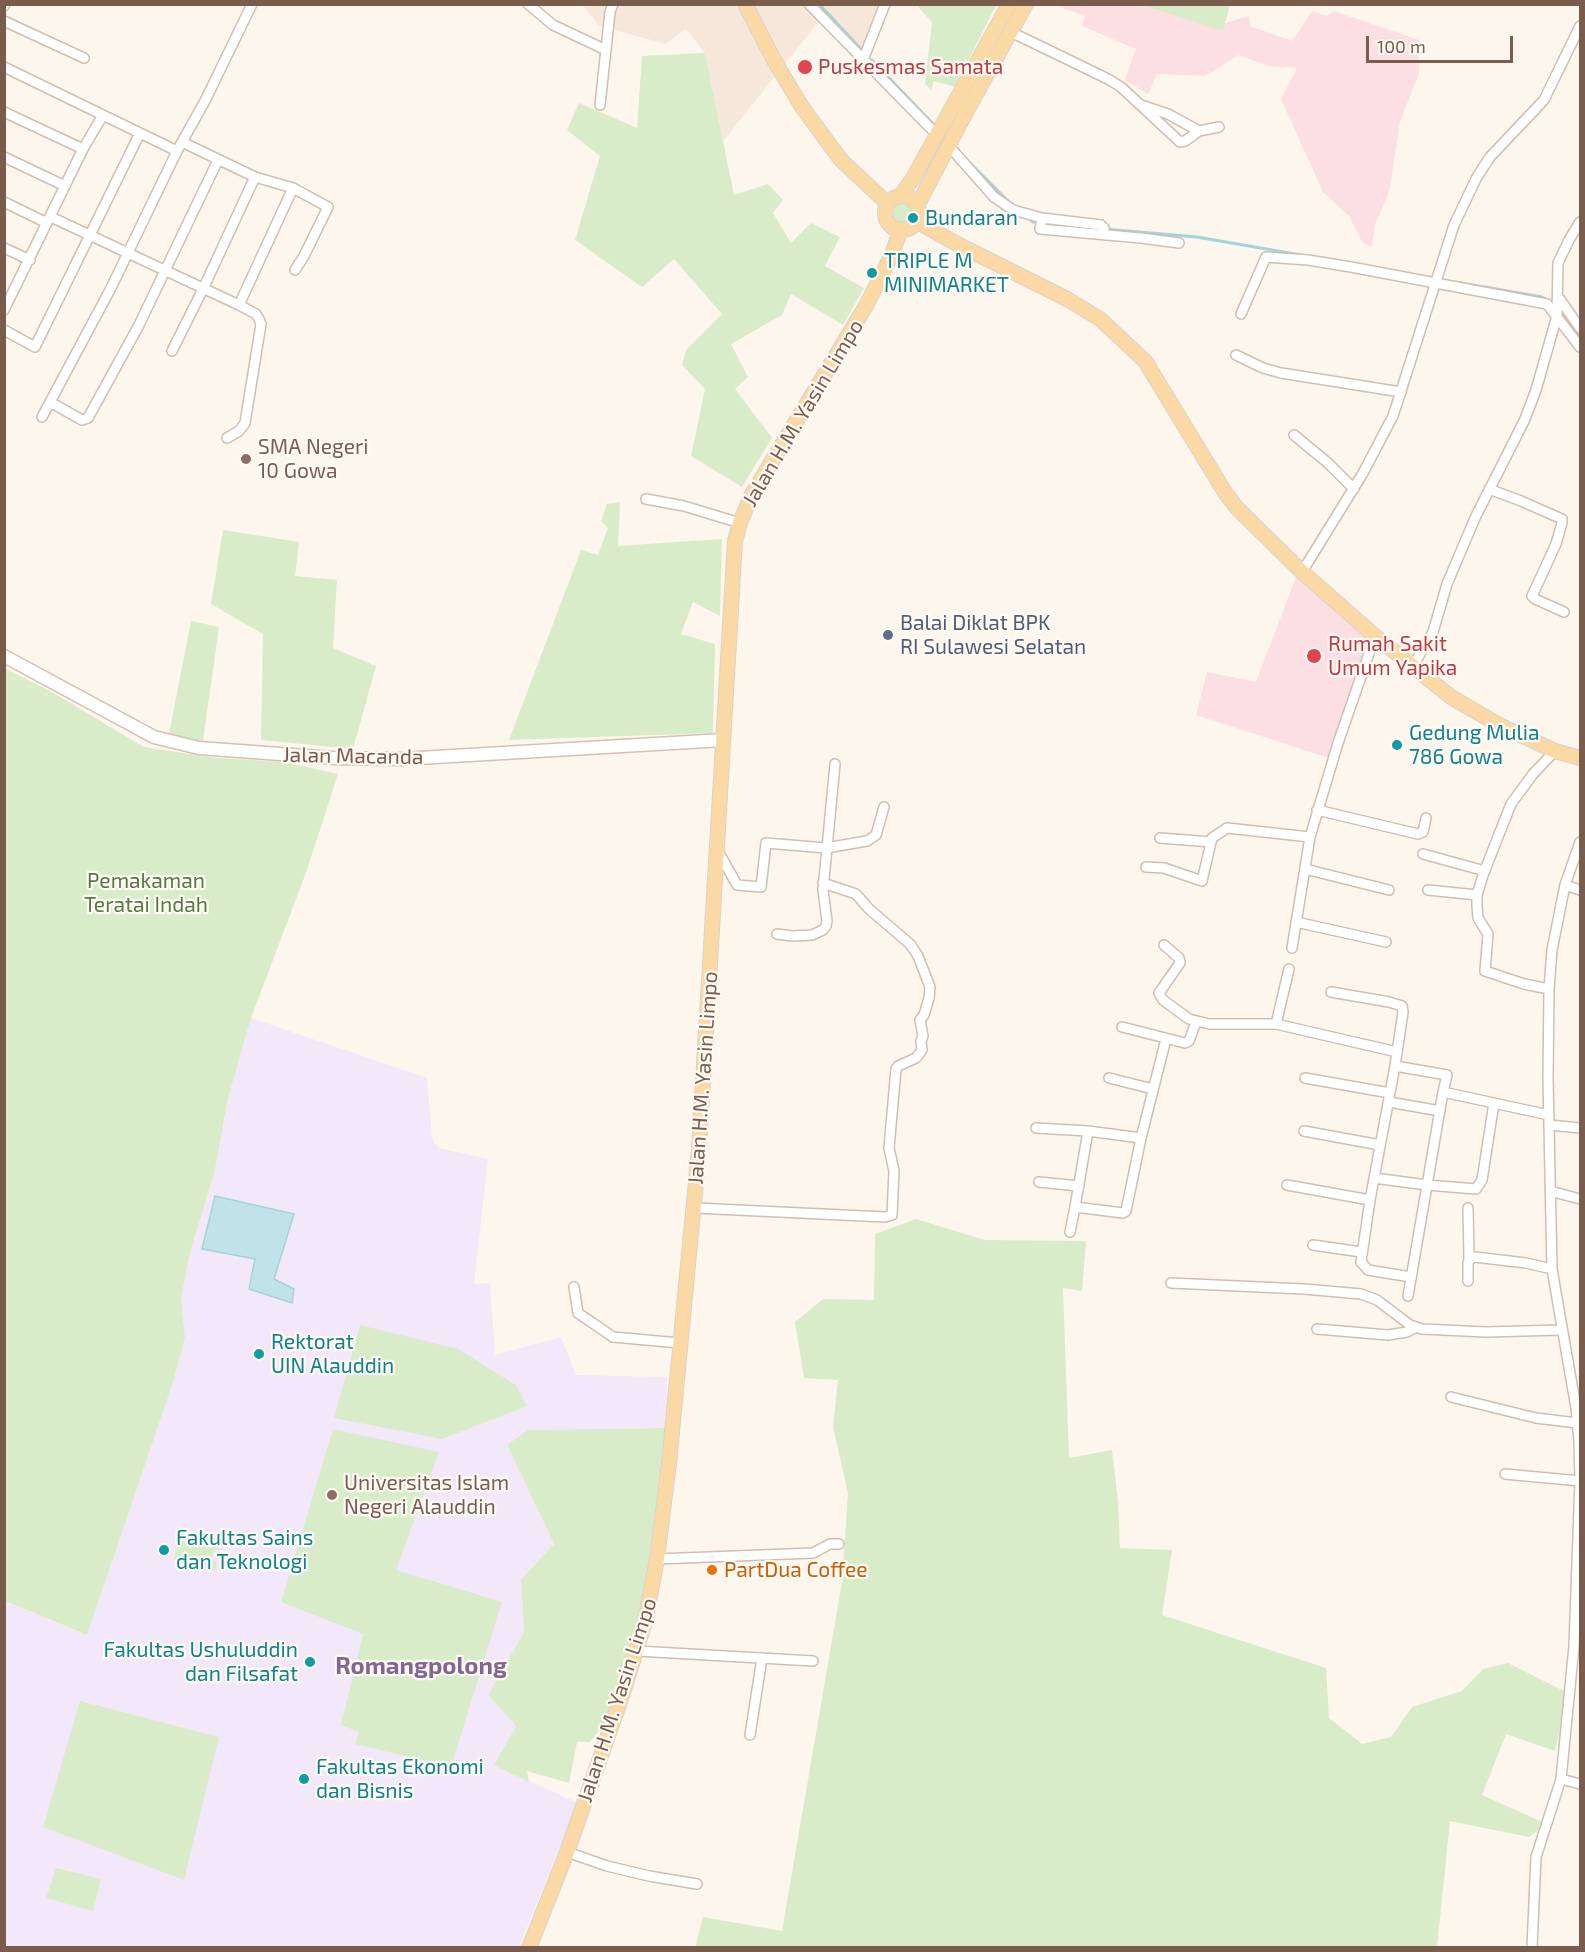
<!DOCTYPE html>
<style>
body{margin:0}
#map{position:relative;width:1585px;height:1952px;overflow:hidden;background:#fdf6ec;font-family:"Exo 2",sans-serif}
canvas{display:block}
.frame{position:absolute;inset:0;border:6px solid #7a5c4d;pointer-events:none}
.scale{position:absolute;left:1366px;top:36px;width:147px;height:27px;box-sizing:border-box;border:3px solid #7a5c4d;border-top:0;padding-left:8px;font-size:18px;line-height:21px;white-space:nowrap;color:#7a5c4d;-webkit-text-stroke:4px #fffaf3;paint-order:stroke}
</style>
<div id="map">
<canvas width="1585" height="1952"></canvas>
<div class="frame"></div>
<div class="scale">100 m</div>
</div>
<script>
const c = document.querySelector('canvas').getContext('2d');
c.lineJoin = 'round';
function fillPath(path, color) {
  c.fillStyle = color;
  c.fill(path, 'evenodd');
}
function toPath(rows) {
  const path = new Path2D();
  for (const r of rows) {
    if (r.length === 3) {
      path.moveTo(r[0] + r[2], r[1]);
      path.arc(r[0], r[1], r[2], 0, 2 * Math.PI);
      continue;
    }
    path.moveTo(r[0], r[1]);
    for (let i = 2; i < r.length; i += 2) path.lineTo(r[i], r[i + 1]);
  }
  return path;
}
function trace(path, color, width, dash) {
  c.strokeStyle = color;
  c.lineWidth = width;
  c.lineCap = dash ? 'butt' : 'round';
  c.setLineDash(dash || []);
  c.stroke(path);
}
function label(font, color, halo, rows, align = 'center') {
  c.font = font + ' "Exo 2",sans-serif';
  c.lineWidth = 4.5;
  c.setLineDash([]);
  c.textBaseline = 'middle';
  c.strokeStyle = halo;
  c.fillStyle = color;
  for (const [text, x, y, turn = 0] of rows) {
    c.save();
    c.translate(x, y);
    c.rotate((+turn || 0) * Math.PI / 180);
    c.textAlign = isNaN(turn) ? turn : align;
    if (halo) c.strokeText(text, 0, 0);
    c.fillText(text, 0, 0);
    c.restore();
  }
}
fillPath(toPath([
 [583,5,883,5,865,54,820,20,723,141,705,53,686,29,665,44,598,25]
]), '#f5e8da');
fillPath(toPath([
 [251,1018,427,1078,432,1138,434,1143,439,1148,488,1159,474,1284,490,1283,495,1355,561,1337,576,1375,667,1377,665,1428,528,1430,507,1445,554,1544,521,1579,524,1632,488,1695,516,1726,494,1765,578,1803,519,1947,5,1947,4,1601,87,1635,185,1337,181,1300,189,1257,215,1170,228,1100]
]), '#f3e8fa');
fillPath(toPath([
 [1055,5,1146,5,1211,27,1249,16,1250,26,1292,41,1312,11,1327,16,1334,11,1419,40,1419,73,1400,122,1389,193,1375,224,1372,247,1362,242,1349,216,1323,192,1281,99,1297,68,1268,66,1239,55,1205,76,1157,74,1148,94,1125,80,1136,49,1082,26,1085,16],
 [1296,577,1368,639,1329,758,1196,715,1207,672,1256,682]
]), '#fbdfe3');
fillPath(toPath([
 [919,5,996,5,955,87,934,81,931,90,925,84,932,22,918,7],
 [1143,5,1230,5,1223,31],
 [705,53,734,195,768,184,783,200,773,213,791,243,811,223,840,237,825,266,864,288,843,325,791,294,782,315,731,344,748,377,735,389,772,438,742,487,691,456,705,389,682,365,686,350,722,314,674,259,642,287,575,240,600,156,567,130,579,103,637,128,642,56],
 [902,213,16],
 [620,502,618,546,722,539,720,616,693,602,681,634,715,644,713,733,509,740,581,550,598,555,608,528,601,521,607,504],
 [223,530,299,542,295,576,337,580,333,648,376,666,353,749,261,740,263,634,211,604],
 [191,621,219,627,203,741,169,734],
 [4,668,50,691,144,747,216,758,285,762,338,774,307,870,251,1018,228,1099,215,1170,189,1257,181,1300,185,1337,173,1382,87,1635,5,1601],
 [916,1219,985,1240,1086,1241,1082,1291,1063,1288,1069,1458,1112,1450,1118,1501,1120,1548,1172,1550,1162,1615,1326,1668,1329,1718,1362,1744,1391,1737,1412,1707,1462,1691,1483,1669,1508,1663,1568,1693,1555,1751,1506,1734,1482,1795,1547,1824,1529,1837,1450,1821,1437,1947,695,1948,703,1917,782,1931,842,1582,848,1493,833,1427,838,1380,804,1378,795,1322,823,1299,874,1300,875,1234],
 [360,1325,458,1349,516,1385,527,1406,442,1439,334,1418],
 [665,1428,650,1557,636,1636,608,1719,590,1742,577,1742,569,1783,527,1771,529,1782,494,1765,516,1726,488,1695,524,1632,521,1579,554,1544,507,1445,528,1430],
 [333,1429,439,1452,396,1570,502,1602,451,1767,355,1744,359,1732,341,1725,363,1634,281,1602],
 [181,1531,221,1542,220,1550,214,1550,211,1560,217,1561,215,1571,174,1560],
 [80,1701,219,1737,184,1880,43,1827],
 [56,1868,101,1879,93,1911,46,1898]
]), '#d8ecc9');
const water = toPath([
 [215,1196,294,1214,274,1279,294,1289,292,1303,249,1289,255,1259,202,1249,215,1196]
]);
fillPath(water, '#bfe3e8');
trace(water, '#a5d3da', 1.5);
trace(toPath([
 [819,4,860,48],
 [872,60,937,128],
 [966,159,1008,201],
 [1027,217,1033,222,1057,224],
 [1105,229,1197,237,1307,256],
 [1455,282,1542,297,1556,305],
 [1560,310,1580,338]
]), '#a5d3da', 3);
const street = toPath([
 [528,4,553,25,606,50],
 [809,4,937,135],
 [4,6,5,4],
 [4,21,84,58],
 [1011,32,1108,79,1121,87,1180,142,1185,141,1199,131,1219,127],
 [863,60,885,4],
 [4,67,177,151,206,99,252,4],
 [600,105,610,12,613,4],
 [1141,105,1168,114,1199,131],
 [4,112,83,149],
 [182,142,255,177,293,188,328,207,304,256,295,270],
 [948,145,994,197,1013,210,1042,218,1101,225,1104,228,1104,235],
 [4,157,65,186],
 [4,202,47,223],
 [51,217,239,305,256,314,259,319,261,324,245,423,239,431,227,438],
 [1042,218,1040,229,1141,238,1179,243],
 [4,248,30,260],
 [1559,298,1580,328],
 [239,305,293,188],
 [4,310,83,149,103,115],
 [1241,314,1266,257,1308,260,1351,267,1547,304,1580,347],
 [4,330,35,347,140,133],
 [172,351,203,289,255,177],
 [1236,355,1263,368,1281,373,1401,392],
 [50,402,82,420,88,418,139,325,218,160],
 [42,417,111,288,177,151],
 [1294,435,1328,463,1354,489],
 [1489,489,1521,501,1562,519,1562,523,1556,544,1532,596,1535,599,1564,612],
 [646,499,684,506,740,523],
 [1302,572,1363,473,1393,416,1454,225,1477,177,1490,157,1544,100,1580,26],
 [1413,666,1433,632,1447,584,1475,518,1525,419,1536,390,1557,316,1558,263,1569,240,1580,222],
 [1317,810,1418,834,1423,832,1426,818],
 [1160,838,1211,842],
 [1580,842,1565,885,1552,950,1549,989,1548,1078,1552,1269,1576,1408,1579,1441,1580,1441],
 [718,851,737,885,761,887,766,843,826,848,867,841,876,835,884,807],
 [1423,854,1485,871],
 [1146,867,1164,868,1202,881,1212,838,1227,828,1310,837],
 [1305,869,1389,890],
 [1565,885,1580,890],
 [1428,890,1477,895],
 [1296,922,1386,942],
 [777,934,792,936,812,935,823,930,826,926,827,921,823,890,835,764],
 [1164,945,1179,958,1180,963,1159,993,1163,1000,1189,1019,1209,1024,1276,1024,1397,1052],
 [1292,948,1310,837,1338,743,1375,636],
 [1549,989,1524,984,1485,971,1488,934,1478,918,1477,906,1477,895,1483,875,1511,804,1533,774,1555,751],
 [1331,992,1389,1002,1402,1006,1403,1012,1395,1066,1447,1075,1443,1092,1549,1115],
 [1276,1024,1289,969],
 [1122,1027,1185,1043,1189,1041,1196,1022],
 [1395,1066,1370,1200,1361,1262,1368,1270,1411,1277],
 [1109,1078,1153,1089],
 [1305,1078,1390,1093],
 [1389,1102,1440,1111],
 [1549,1125,1580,1128],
 [1036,1128,1088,1131,1075,1207],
 [1088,1131,1141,1138],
 [1304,1131,1380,1145],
 [1374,1178,1427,1185,1476,1189,1482,1180,1494,1103],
 [1039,1182,1079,1186],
 [1287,1185,1370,1200],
 [1550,1191,1580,1199],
 [695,1208,885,1217,892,1215,894,1171,889,1148,896,1069,898,1066,916,1058,922,1050,921,1041,923,1036,920,1020,924,1015,929,998,930,987,918,956,910,944,869,909,856,894,823,883],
 [1468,1208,1469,1259],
 [1070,1232,1075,1207,1123,1213,1126,1211,1141,1138,1166,1039],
 [1313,1245,1361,1252],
 [1468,1281,1468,1264,1469,1259,1475,1257,1526,1263,1552,1269],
 [1171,1283,1304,1289,1361,1294,1377,1300,1410,1325,1422,1329,1486,1332,1561,1330],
 [574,1287,578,1313,613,1337,680,1343],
 [1408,1296,1443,1092],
 [1317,1329,1388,1335,1407,1332,1416,1327],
 [1451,1397,1536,1418,1577,1423],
 [1505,1474,1580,1481],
 [657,1559,813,1553,830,1544,839,1544],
 [637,1651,813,1661],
 [750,1735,762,1658],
 [1561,1779,1580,1784],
 [567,1852,607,1866,649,1876,697,1884],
 [1532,1948,1536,1857,1561,1779,1562,1769,1574,1646,1580,1481,1579,1441]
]);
const secondary = toPath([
 [4,656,154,737,199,748,334,758,402,759,723,740]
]);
const primary = toPath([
 [745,4,775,62,802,107,841,160,888,204],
 [900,196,912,180,1009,4],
 [902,213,17],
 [917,206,966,112,1026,4],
 [916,221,957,244,1067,299,1100,319,1145,361,1226,494,1237,508,1302,572,1375,636,1451,697,1499,725,1555,751,1580,758],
 [529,1948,567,1852,623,1693,645,1622,657,1559,669,1463,699,1150,735,541,740,523,751,496,867,304,892,254,901,229]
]);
trace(street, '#d1beb0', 12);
trace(secondary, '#d6c0b0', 15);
trace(primary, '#dad1cd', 16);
trace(street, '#fff', 9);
trace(secondary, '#fff', 12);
trace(primary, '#fbd9a5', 14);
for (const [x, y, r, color] of [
 [805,67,8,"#e0444e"],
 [913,218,6,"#0f9aa8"],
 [872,273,6,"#0f9aa8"],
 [246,459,6,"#8d6e63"],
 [888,635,6,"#5c6f8a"],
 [1314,656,8,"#e0444e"],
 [1397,745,6,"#0f9aa8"],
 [259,1354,6,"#0f9aa8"],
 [332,1495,6,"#8d6e63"],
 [164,1550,6,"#0f9aa8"],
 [712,1570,6,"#e8710a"],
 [310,1662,6,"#0f9aa8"],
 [304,1779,6,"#0f9aa8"]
]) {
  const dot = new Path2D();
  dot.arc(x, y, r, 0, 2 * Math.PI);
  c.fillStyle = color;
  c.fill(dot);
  trace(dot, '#fffaf3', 2);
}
label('21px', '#be3a42', '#fffaf3', [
 ["Puskesmas Samata",818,67],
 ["Rumah Sakit",1328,644],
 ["Umum Yapika",1328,668]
], 'left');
label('21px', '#0d838f', '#fffaf3', [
 ["Bundaran",925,218],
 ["TRIPLE M",884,261],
 ["MINIMARKET",884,285],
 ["Gedung Mulia",1409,733],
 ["786 Gowa",1409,757],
 ["Rektorat",271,1342],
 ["UIN Alauddin",271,1366],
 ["Fakultas Sains",176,1538],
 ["dan Teknologi",176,1562],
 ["Fakultas Ushuluddin",298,1650,"right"],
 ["dan Filsafat",298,1674,"right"],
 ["Fakultas Ekonomi",316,1767],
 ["dan Bisnis",316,1791]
], 'left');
label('21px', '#7a5c4d', '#fffaf3', [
 ["Jalan H.M. Yasin Limpo",803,413,-59],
 ["Jalan Macanda",353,756,1],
 ["Jalan H.M. Yasin Limpo",703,1078,-86],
 ["Jalan H.M. Yasin Limpo",617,1700,-72]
]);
label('21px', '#785e54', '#fffaf3', [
 ["SMA Negeri",258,447],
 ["10 Gowa",258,471],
 ["Universitas Islam",344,1483],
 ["Negeri Alauddin",344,1507]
], 'left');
label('21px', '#4e5e75', '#fffaf3', [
 ["Balai Diklat BPK",900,623],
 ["RI Sulawesi Selatan",900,647]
], 'left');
label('21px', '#537a41', '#fffaf3', [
 ["Pemakaman",146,881],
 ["Teratai Indah",146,905]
]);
label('21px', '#c56008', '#fffaf3', [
 ["PartDua Coffee",724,1570]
], 'left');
label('bold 24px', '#846695', '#fffaf3', [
 ["Romangpolong",421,1666]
]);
</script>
